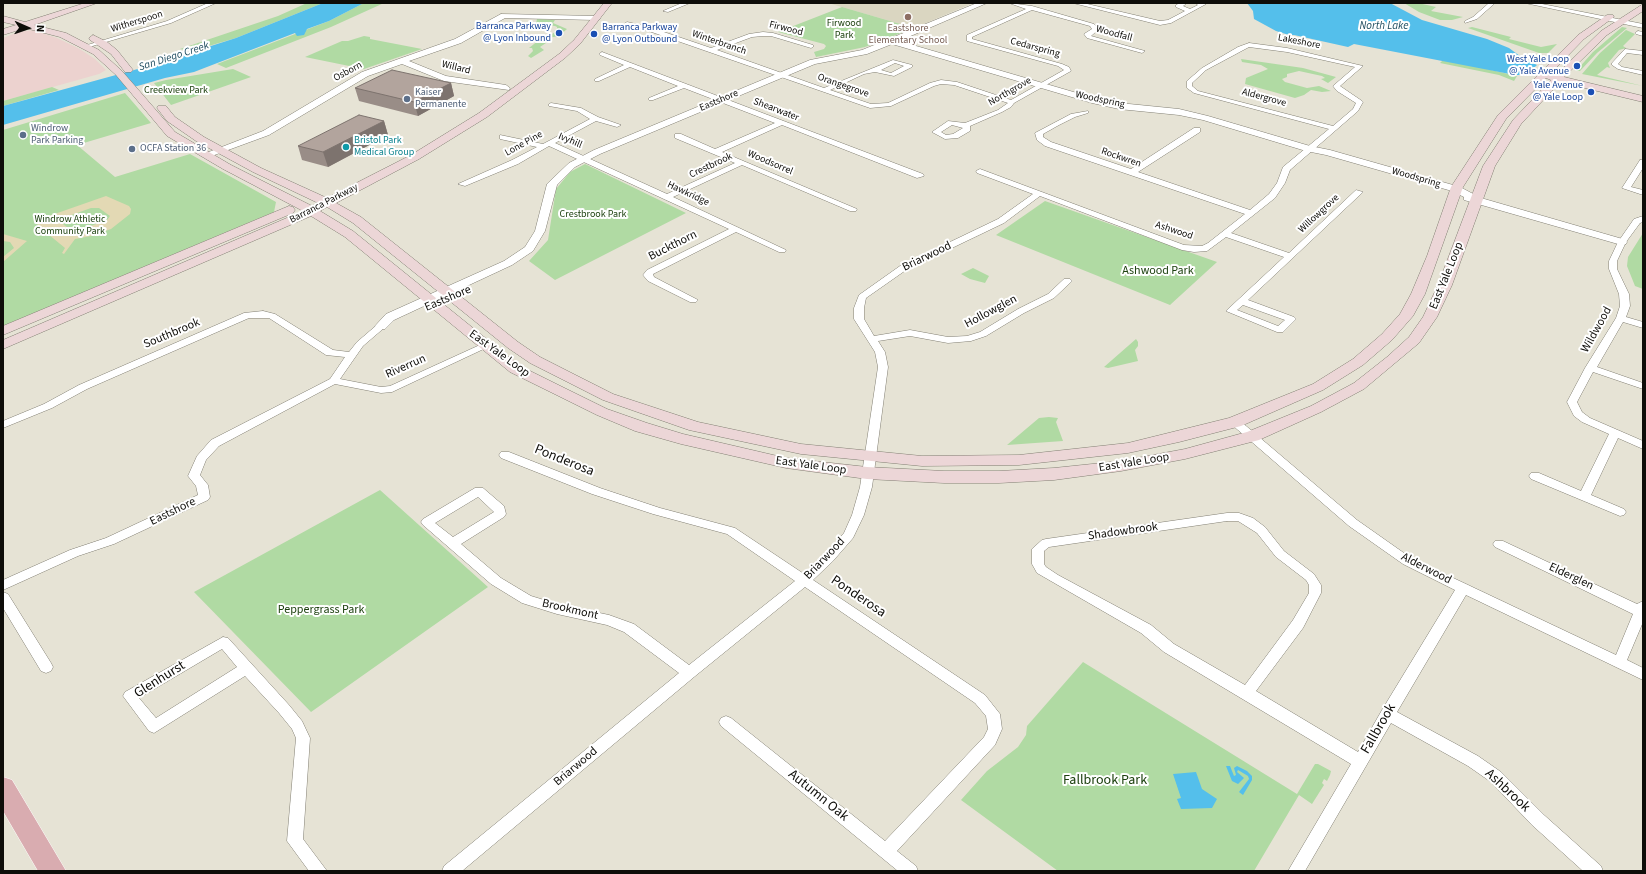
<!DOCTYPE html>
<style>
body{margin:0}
#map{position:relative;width:1646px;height:874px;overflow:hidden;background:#e6e3d5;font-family:"Source Sans 3",sans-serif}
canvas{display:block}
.frame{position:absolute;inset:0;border:4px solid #0e0d09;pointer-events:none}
.north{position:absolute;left:8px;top:8px;width:40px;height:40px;-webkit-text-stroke:3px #fff;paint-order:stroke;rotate:92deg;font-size:11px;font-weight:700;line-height:16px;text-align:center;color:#0e0d09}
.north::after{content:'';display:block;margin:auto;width:14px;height:18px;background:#0e0d09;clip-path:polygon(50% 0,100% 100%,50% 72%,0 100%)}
</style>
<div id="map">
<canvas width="1646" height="874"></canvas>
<div class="frame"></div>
<div class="north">N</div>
</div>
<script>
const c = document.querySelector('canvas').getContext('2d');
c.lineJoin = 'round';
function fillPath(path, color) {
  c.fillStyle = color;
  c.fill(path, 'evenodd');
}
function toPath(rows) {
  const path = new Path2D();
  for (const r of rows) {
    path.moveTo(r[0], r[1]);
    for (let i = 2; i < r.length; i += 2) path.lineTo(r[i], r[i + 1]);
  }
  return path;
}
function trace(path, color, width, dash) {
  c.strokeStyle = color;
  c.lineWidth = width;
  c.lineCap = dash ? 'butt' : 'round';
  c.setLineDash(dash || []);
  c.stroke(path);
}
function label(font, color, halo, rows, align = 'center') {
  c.font = font + ' "Source Sans 3",sans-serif';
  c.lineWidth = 4;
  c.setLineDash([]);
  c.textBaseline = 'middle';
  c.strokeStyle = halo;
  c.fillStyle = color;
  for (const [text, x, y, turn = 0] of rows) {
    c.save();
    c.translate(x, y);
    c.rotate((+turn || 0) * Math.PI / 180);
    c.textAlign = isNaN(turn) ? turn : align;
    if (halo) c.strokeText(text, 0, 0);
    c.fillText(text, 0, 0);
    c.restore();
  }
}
fillPath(toPath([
 [33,30,57,38,78,48,95,59,106,70,99,74,3,101,3,38,18,32]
]), '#ecd2cf');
fillPath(toPath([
 [828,3,973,3,914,28]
]), '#dad6c1');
fillPath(toPath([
 [307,3,323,3,236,38,202,48,186,50,180,49,278,16],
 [364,3,384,3,331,27,226,68,217,64,329,21],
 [1404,3,1418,3,1436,7,1431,11,1463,17,1452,20,1440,20,1419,12],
 [842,7,914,28,865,47,816,57,814,52,824,49,826,46,824,44,778,32],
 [537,19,555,20,553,23,567,29,559,36,548,38,546,43,540,47,544,50,531,58,528,56,533,51,532,48,529,48,539,40,537,40,550,36,557,30,557,27,555,26,536,24],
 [1472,27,1511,37,1509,39,1541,47,1557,44,1548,53,1539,53,1468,28],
 [1622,27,1627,28,1597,53,1580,71,1576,71,1593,52],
 [1626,30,1635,34,1623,46,1626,48,1619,50,1608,63,1610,68,1607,67,1597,75,1643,86,1582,74,1600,53],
 [364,36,370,37,370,39,422,49,364,69,305,57,342,41,348,41],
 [1241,59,1303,68,1336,77,1328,83,1321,79,1325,78,1322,76,1299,71,1287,74,1287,77,1282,79,1285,82,1307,88,1319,86,1331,91,1322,92,1311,90,1304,95,1295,98,1245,84,1246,78,1268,69,1261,65,1242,62],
 [1443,60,1461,63,1517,76,1514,81,1499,75,1440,63],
 [233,69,251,77,171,105,154,83,166,80],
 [52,87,59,90,3,106,3,101],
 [125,93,151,123,77,145,115,177,190,154,276,202,274,212,3,326,3,130],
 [585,164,686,213,555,280,529,261,548,240,556,189,570,172],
 [1045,201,1217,262,1170,305,996,235],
 [1643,233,1643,289,1635,286,1627,266,1628,257],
 [973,268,989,276,985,283,970,279,961,274],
 [1136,339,1138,342,1138,346,1135,350,1138,361,1108,368,1104,367],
 [1049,417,1058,418,1056,422,1063,441,1007,445,1039,418],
 [380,490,488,587,311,712,194,592],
 [1083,662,1297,794,1315,764,1318,764,1331,771,1330,775,1327,781,1324,779,1322,783,1324,785,1312,804,1299,795,1254,871,1058,871,961,800,987,771,1018,747,1026,735,1027,726]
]), '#b0daa3');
fillPath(toPath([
 [106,196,129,206,131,209,130,214,111,229,91,236,75,239,64,254,62,253,65,248,37,225,46,217],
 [91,208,99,208,110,216,107,220,80,230,71,230,60,222,63,218],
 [3,234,27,241,3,262,3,257,14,248,10,242,3,241]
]), '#e3d9b4');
fillPath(toPath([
 [323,3,364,3,329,21,307,29,304,35,297,36,295,33,194,72,165,78,3,125,3,106,145,67,236,38],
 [1247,3,1390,3,1422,20,1487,39,1509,48,1524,59,1537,65,1526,75,1515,75,1354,44,1348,47,1294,35,1289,35,1276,31,1254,19,1253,11],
 [1226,766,1230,766,1234,776,1236,775,1234,768,1237,766,1247,771,1252,776,1252,780,1243,795,1239,792,1249,779,1248,776,1238,770,1237,772,1244,778,1238,784,1232,781],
 [1196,772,1202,789,1217,799,1212,808,1181,809,1177,799,1181,798,1173,774]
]), '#54bfeb');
const minor = toPath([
 [208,3,216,3,171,23,89,47,84,46,167,21,208,3],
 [682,3,690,3,668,12,663,11,682,3],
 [1009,3,1032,6,1094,24,1099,29,1091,36,1145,51,1142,53,1087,38,1084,34,1092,29,1090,26,1032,10,972,37,972,39,1062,64,1069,67,1071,71,1014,103,1011,107,1002,112,970,126,970,131,958,138,945,139,932,132,948,121,965,123,998,110,1008,103,954,85,941,84,934,86,891,106,870,108,646,30,624,24,627,22,649,27,711,48,749,34,763,32,773,33,813,45,813,47,811,48,771,36,763,36,752,37,717,50,824,88,893,60,912,65,912,67,894,76,875,72,864,74,830,90,871,104,888,103,930,83,941,80,957,82,1011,100,1064,70,1058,66,967,41,967,35,1026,9,1009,3],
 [895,63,904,66,891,73,881,70,895,63],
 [952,125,963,128,953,134,946,135,941,132,952,125],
 [1073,3,1083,3,1160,21,1168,20,1185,11,1176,7,1176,5,1180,3,1187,3,1183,6,1190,9,1198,5,1195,3,1206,4,1171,23,1160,25,1073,3],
 [1489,3,1495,3,1477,19,1465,23,1465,21,1473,17,1489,3],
 [1525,3,1537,3,1643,24,1643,28,1525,3],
 [1638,31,1643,32,1643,36,1636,34,1635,33,1638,31],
 [1249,43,1287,48,1363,66,1340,86,1362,101,1363,102,1358,111,1290,170,1285,183,1275,198,1231,233,1289,253,1356,190,1363,192,1248,300,1294,317,1296,319,1283,332,1277,332,1226,311,1284,257,1226,237,1207,251,1194,252,1182,250,1040,196,1004,223,906,270,866,298,864,308,864,319,874,336,910,330,948,337,967,336,980,332,1018,309,1048,294,1064,279,1070,279,1072,281,1054,298,1024,313,986,336,971,341,948,343,910,336,878,341,885,352,888,367,872,487,864,515,853,538,833,561,813,580,985,695,1000,714,1002,729,995,745,897,851,916,866,918,871,898,871,721,726,719,722,721,718,726,716,731,718,885,841,984,737,988,729,986,716,975,703,805,587,694,677,462,871,442,871,444,866,679,673,624,632,607,625,557,614,522,603,491,584,423,525,421,522,423,519,475,488,483,488,504,506,506,514,504,517,461,544,501,578,531,596,557,604,609,615,634,624,689,665,795,581,727,534,653,514,592,494,501,458,499,455,501,452,509,452,600,488,660,508,735,528,804,574,825,555,844,533,852,515,860,487,878,367,875,352,854,319,854,308,859,295,900,266,998,219,1033,194,977,173,976,171,980,169,1184,245,1202,246,1208,243,1245,214,1045,146,1037,140,1035,133,1071,114,1088,111,1088,113,1075,117,1059,125,1043,134,1043,137,1051,142,1131,169,1194,128,1200,128,1200,132,1138,172,1250,210,1269,194,1277,183,1283,167,1329,129,1194,93,1187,88,1187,81,1202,68,1238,47,1249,43],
 [1249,47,1287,52,1355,67,1333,86,1337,91,1356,103,1353,109,1333,126,1198,91,1192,86,1192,83,1206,70,1249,47],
 [1243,305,1285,320,1278,326,1237,310,1243,305],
 [478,497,494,512,453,537,435,523,478,497],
 [1625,49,1643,51,1643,55,1627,53,1618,64,1622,67,1643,71,1643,75,1618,69,1612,65,1612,63,1625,49],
 [602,52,923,174,924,176,917,178,782,125,722,152,857,209,856,211,850,211,742,165,673,197,786,250,785,252,779,252,736,232,653,274,654,277,698,300,696,302,690,302,648,281,643,275,647,270,729,229,549,146,518,164,465,186,458,184,512,160,537,147,500,139,500,135,543,144,590,119,577,111,549,106,549,104,551,103,581,108,598,117,621,125,617,127,596,121,555,143,667,194,735,163,675,138,675,134,681,134,715,149,775,123,684,88,653,100,649,100,649,98,678,86,630,67,599,81,595,81,595,79,624,65,600,55,599,54,602,52],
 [1640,160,1643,160,1643,168,1631,187,1643,190,1643,195,1622,188,1640,160],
 [1643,216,1643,222,1640,223,1626,242,1617,261,1617,269,1629,294,1630,306,1626,317,1643,322,1643,328,1623,322,1597,367,1643,383,1643,389,1593,372,1577,402,1582,412,1590,418,1643,441,1643,449,1618,438,1591,495,1624,509,1626,512,1624,515,1620,516,1531,479,1529,476,1531,473,1539,473,1581,491,1609,434,1582,422,1574,416,1567,402,1585,368,1616,318,1620,306,1619,294,1609,269,1609,261,1618,242,1634,219,1643,216],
 [263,311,275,314,333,350,349,352,357,342,378,324,384,324,386,326,384,328,363,346,340,379,381,387,390,386,482,344,488,344,490,346,392,392,381,393,335,384,219,446,206,460,200,475,208,485,210,497,208,500,114,544,78,556,3,590,3,580,70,550,106,538,198,495,196,486,188,476,197,456,211,440,330,379,345,357,326,355,269,318,249,318,87,389,52,408,3,428,3,421,44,404,79,385,244,313,263,311],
 [1235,419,1239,420,1357,520,1411,558,1616,655,1633,614,1495,547,1493,544,1495,541,1503,541,1637,604,1643,601,1643,622,1627,660,1643,668,1643,680,1466,595,1397,712,1478,756,1501,772,1544,815,1601,866,1603,871,1583,871,1532,825,1491,782,1468,766,1391,723,1305,871,1288,871,1351,764,1164,652,1141,633,1037,573,1032,564,1032,549,1042,540,1046,539,1227,513,1239,513,1253,518,1265,527,1284,551,1314,574,1321,585,1321,593,1303,628,1256,691,1358,752,1382,710,1455,590,1403,564,1349,526,1231,424,1230,422,1231,420,1235,419],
 [1227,521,1238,521,1257,533,1276,557,1306,580,1309,585,1309,593,1293,620,1245,685,1174,644,1151,625,1058,575,1046,567,1044,564,1044,551,1049,547,1227,521],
 [3,592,8,594,51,663,53,667,51,671,46,673,41,671,3,608,3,592],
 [223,637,228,638,289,705,302,721,310,738,303,839,327,871,309,871,287,841,296,738,292,729,279,713,245,676,154,733,149,731,123,696,125,692,223,637],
 [222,649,237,667,156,718,139,698,222,649]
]);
const tertiary = toPath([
 [977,3,987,3,899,41,1094,98,1119,103,1179,109,1208,116,1310,146,1330,150,1460,187,1481,198,1626,240,1627,242,1626,244,1618,244,1464,200,1464,197,1452,191,1326,155,1306,151,1203,120,1179,115,1119,109,1092,103,892,44,867,54,815,64,600,154,575,167,557,185,545,231,533,251,512,265,394,320,385,329,377,329,375,326,386,314,504,261,525,247,535,231,547,184,569,163,594,150,810,60,862,50,977,3],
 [501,14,597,16,601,18,597,20,505,18,461,43,409,61,446,76,506,85,510,88,509,90,444,81,402,64,368,76,269,135,209,157,206,158,201,155,263,131,362,72,455,39,501,14]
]);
const secondary = toPath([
 [85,3,97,3,34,25,66,33,99,50,122,71,175,132,231,165,312,206,318,203,253,172,196,141,167,121,157,108,158,106,166,106,175,117,204,137,261,168,327,198,411,155,479,113,559,54,574,40,604,3,612,3,580,44,565,58,487,117,419,159,336,203,361,217,518,342,540,357,613,394,698,422,801,444,922,456,1019,455,1128,443,1229,418,1313,384,1353,359,1382,334,1400,314,1411,294,1427,256,1451,187,1498,115,1578,35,1607,15,1613,15,1614,17,1584,39,1550,74,1556,75,1601,31,1643,4,1643,11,1607,35,1564,77,1643,96,1643,102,1560,82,1521,124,1495,166,1452,285,1437,317,1419,343,1364,389,1321,412,1259,440,1185,459,1121,471,1054,480,999,483,944,483,867,479,786,468,681,444,635,431,597,415,510,372,345,237,311,216,3,349,3,340,303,211,223,169,167,136,116,75,93,54,60,37,25,28,3,35,3,29,16,25,3,22,3,16,25,22,85,3],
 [1546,78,1551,80,1513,120,1483,166,1438,285,1423,317,1409,337,1387,357,1354,383,1311,406,1247,432,1185,449,1121,461,1054,468,999,471,944,471,867,467,786,458,683,434,647,423,607,409,520,366,353,231,320,211,327,207,353,223,508,348,530,363,603,400,689,430,801,454,922,466,1019,465,1128,453,1179,442,1241,426,1323,390,1363,365,1392,340,1413,316,1425,294,1463,187,1506,119,1546,78],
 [93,35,107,42,117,50,133,70,131,72,125,72,111,54,90,40,89,38,93,35],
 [289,206,293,207,295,210,293,213,3,335,3,326,289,206]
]);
const primary = toPath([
 [3,777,12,780,66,871,38,871,3,811,3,777]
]);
trace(minor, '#827f73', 1);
trace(tertiary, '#827f73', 1);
trace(secondary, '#827f73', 1);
trace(primary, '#fff', 1);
fillPath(minor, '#fff');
fillPath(tertiary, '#fff');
fillPath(secondary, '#ecd6d7');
fillPath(primary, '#d9acb0');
fillPath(toPath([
 [451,83,454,96,418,116,359,101,355,88],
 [384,121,388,135,328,167,302,160,298,146]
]), '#998d87');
fillPath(toPath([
 [451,83,454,96,418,116,414,102],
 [384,121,388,135,328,167,323,152]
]), '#7d736e');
const building = toPath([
 [392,70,451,83,414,102,355,88,392,70],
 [359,115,384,121,323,152,298,146,359,115]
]);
fillPath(building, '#b2a49d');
trace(building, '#7d736e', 1);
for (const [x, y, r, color] of [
 [908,17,4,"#8d6e63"],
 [559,33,4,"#1a4fb4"],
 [594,34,4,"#1a4fb4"],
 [1577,66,4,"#1a4fb4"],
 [1591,92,4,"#1a4fb4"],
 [407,99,4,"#5c6f8a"],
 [23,135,4,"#5c6f8a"],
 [346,147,4,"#0f9aa8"],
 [132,149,4,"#5c6f8a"]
]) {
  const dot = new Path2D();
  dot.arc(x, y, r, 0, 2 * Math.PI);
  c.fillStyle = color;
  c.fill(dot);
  trace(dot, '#fff', 1.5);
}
label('10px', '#0e0d09', '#fff', [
 ["Witherspoon",137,22,-17],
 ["Firwood",786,29,14],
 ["Woodfall",1114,34,15],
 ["Lakeshore",1299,42,11],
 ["Winterbranch",719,43,19],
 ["Cedarspring",1035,48,15],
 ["Willard",456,68,14],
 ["Osborn",348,72,-28],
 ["Orangegrove",843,86,19],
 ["Northgrove",1010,92,-30],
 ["Aldergrove",1264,98,15],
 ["Woodspring",1100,100,12],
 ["Eastshore",719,101,-23],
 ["Shearwater",776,110,21],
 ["Ivyhill",570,141,23],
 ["Lone Pine",524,144,-29],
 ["Rockwren",1121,158,19],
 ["Woodsorrel",770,163,23],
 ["Crestbrook",711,166,-25],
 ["Woodspring",1416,178,16],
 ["Hawkridge",688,194,25],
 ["Barranca Parkway",324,204,-27],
 ["Willowgrove",1319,214,-43],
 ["Ashwood",1174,231,18]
]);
label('10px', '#1c400e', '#fff', [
 ["Firwood",844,24],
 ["Park",844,36],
 ["Creekview Park",176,91],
 ["Crestbrook Park",593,215],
 ["Windrow Athletic",70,220],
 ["Community Park",70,232]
]);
label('10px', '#164399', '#fff', [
 ["Barranca Parkway",551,27],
 ["@ Lyon Inbound",551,39],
 ["Barranca Parkway",602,28,"left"],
 ["@ Lyon Outbound",602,40,"left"],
 ["West Yale Loop",1569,60],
 ["@ Yale Avenue",1569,72],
 ["Yale Avenue",1583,86],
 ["@ Yale Loop",1583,98]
], 'right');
label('10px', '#785e54', '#fff', [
 ["Eastshore",908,29],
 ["Elementary School",908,41]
]);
label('10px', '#4e5e75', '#fff', [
 ["Kaiser",415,93],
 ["Permanente",415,105],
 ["Windrow",31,129],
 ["Park Parking",31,141],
 ["OCFA Station 36",140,149]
], 'left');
label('10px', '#0d838f', '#fff', [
 ["Bristol Park",354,141],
 ["Medical Group",354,153]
], 'left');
label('italic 11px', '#1f4c5f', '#fff', [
 ["North Lake",1384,27],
 ["San Diego Creek",174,57,-18]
]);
label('12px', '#0e0d09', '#fff', [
 ["Buckthorn",673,246,-27],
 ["Briarwood",927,257,-26],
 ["East Yale Loop",1447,276,-68],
 ["Eastshore",448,299,-23],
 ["Hollowglen",991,312,-28],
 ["Wildwood",1597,330,-61],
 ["Southbrook",172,334,-23],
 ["East Yale Loop",499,354,36],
 ["Riverrun",406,367,-24],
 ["East Yale Loop",1134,463,-9],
 ["East Yale Loop",811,466,8],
 ["Eastshore",173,512,-26],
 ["Shadowbrook",1123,532,-8],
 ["Briarwood",825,559,-46],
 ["Alderwood",1426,569,27],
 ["Elderglen",1571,577,25],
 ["Brookmont",570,610,13],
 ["Briarwood",576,767,-40]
]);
label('12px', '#1c400e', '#fff', [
 ["Ashwood Park",1158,271],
 ["Peppergrass Park",321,610]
]);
label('14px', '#0e0d09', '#fff', [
 ["Ponderosa",564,461,22],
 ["Ponderosa",858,597,34],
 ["Glenhurst",160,680,-32],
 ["Fallbrook",1379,729,-60],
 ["Ashbrook",1507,791,43],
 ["Autumn Oak",818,796,39]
]);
label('14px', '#1c400e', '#fff', [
 ["Fallbrook Park",1105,781]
]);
</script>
